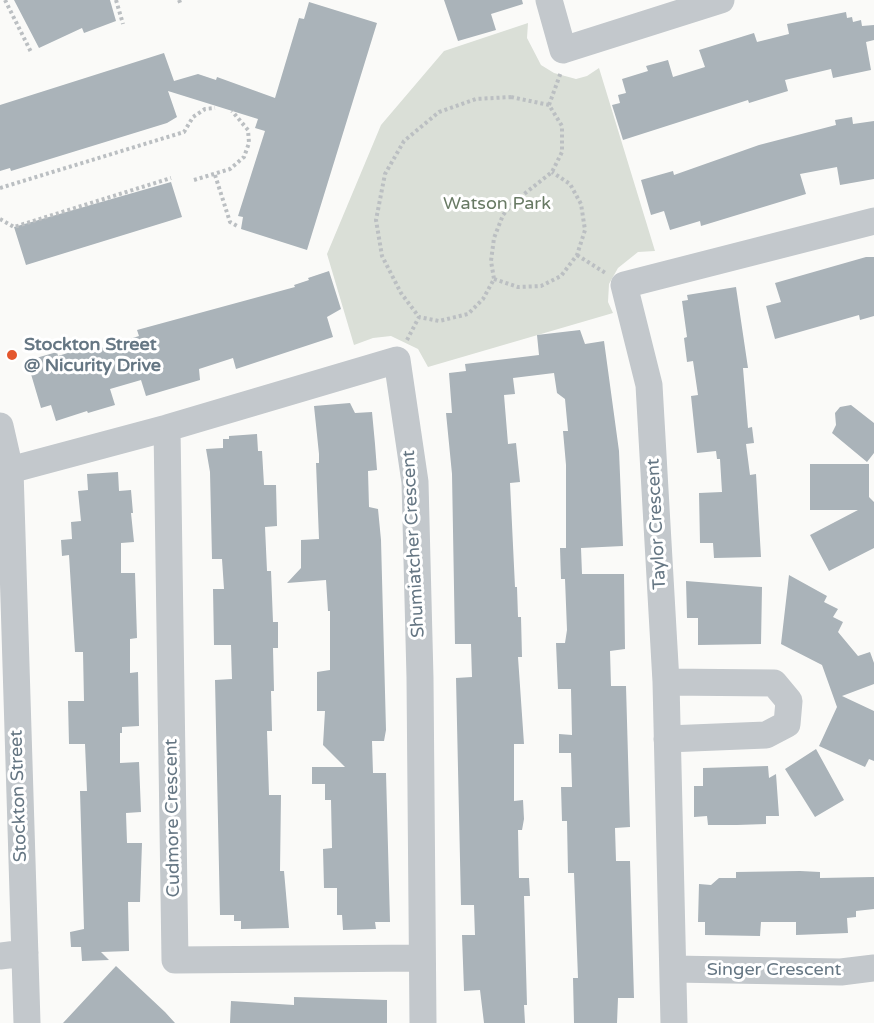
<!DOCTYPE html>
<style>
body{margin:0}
canvas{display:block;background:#fafaf8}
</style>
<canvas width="874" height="1023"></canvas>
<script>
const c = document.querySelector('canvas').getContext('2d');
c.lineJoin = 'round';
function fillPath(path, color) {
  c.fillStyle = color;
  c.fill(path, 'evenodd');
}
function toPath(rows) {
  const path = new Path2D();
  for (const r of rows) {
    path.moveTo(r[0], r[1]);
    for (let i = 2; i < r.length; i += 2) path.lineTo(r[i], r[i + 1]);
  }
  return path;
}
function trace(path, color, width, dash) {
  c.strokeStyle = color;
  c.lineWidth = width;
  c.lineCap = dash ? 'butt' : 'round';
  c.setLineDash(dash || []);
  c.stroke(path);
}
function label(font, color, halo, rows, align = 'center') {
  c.font = font + ' "Varela Round",sans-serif';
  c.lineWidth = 6;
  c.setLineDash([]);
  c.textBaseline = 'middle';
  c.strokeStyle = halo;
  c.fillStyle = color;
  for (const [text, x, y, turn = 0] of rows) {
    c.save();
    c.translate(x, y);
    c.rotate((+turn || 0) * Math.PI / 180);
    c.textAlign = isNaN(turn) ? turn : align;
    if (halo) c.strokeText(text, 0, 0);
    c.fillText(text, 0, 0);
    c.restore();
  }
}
fillPath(toPath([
 [528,23,527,38,541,65,554,73,576,79,587,76,599,68,655,251,638,252,618,268,609,284,608,302,613,313,428,367,418,349,391,336,373,338,354,345,327,254,381,125,444,51]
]), '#dadfd7');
fillPath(toPath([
 [14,0,110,0,116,21,84,33,82,28,39,48],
 [444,0,522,0,523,4,491,14,496,30,458,41],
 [309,2,377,23,307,250,241,229,243,217,238,216,265,131,255,128,258,119,168,91,177,117,167,123,11,171,10,168,0,171,0,105,164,53,174,81,198,74,216,80,217,77,275,98,299,18,304,19],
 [846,12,847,18,852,17,853,22,861,20,862,26,874,25,874,40,866,42,871,70,833,78,831,69,785,80,788,91,749,103,748,100,623,140,612,105,620,103,618,95,626,93,622,79,648,71,646,66,668,60,673,77,705,67,699,50,754,33,757,42,789,34,787,24],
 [852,117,853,124,874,121,874,179,840,185,837,167,800,174,806,194,701,226,700,221,670,230,664,211,651,215,641,180,673,171,674,175,759,145,836,125,835,120],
 [171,182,182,217,26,265,14,227],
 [866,257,874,257,874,316,860,320,859,315,775,339,766,306,781,302,775,283],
 [329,271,341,309,327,317,333,337,236,369,233,358,199,369,200,380,146,396,141,380,110,389,115,405,88,413,87,411,56,421,51,405,41,408,28,364,37,361,36,358,57,352,58,356,87,347,89,352,139,336,137,330,295,287,294,285,309,280,308,278],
 [736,287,748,368,743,368,748,428,752,427,754,443,746,444,750,475,756,474,761,557,714,558,713,543,700,543,699,493,722,492,720,459,717,459,716,451,697,453,691,396,698,395,693,361,687,362,684,338,687,337,682,301,688,300,687,295],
 [580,330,585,344,604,341,619,451,623,546,581,548,582,574,624,574,625,649,610,651,611,686,626,686,630,827,615,828,616,861,630,861,634,998,618,998,617,1023,574,1023,573,978,578,978,574,873,568,873,567,821,562,821,561,787,572,787,571,753,559,753,559,734,572,735,571,689,558,689,556,643,565,643,567,630,565,579,561,579,560,548,566,548,566,465,563,431,568,431,565,399,557,393,554,373,513,378,515,394,504,395,508,444,516,443,520,482,510,483,515,587,517,587,518,617,521,617,522,657,518,657,524,744,514,744,514,801,523,800,524,819,522,830,518,830,519,878,529,878,530,896,524,896,527,1005,524,1005,525,1023,484,1023,480,990,464,991,462,935,475,935,474,905,461,905,456,678,472,677,471,644,455,644,452,474,446,413,452,413,449,373,466,371,465,364,539,355,537,335],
 [350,403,355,413,372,412,375,444,377,470,368,471,369,507,378,509,381,540,386,730,384,741,372,741,373,773,386,773,390,922,375,922,376,929,343,930,342,915,337,915,337,888,324,888,323,849,332,848,331,800,325,800,325,784,312,784,312,767,345,767,323,745,325,711,317,711,317,672,330,670,330,611,328,611,326,580,287,583,301,568,301,540,319,539,316,463,319,463,319,454,314,406],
 [851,405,874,423,874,453,867,462,832,433,836,425,835,413,840,407],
 [257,434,258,451,262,451,264,485,276,485,277,526,265,527,267,571,271,571,273,622,278,622,278,648,273,648,274,691,271,691,272,731,267,731,269,795,281,795,280,871,284,871,289,928,241,929,241,921,234,921,234,915,220,915,215,680,232,679,231,645,214,645,213,589,224,589,222,559,212,559,210,472,206,449,223,448,223,439,229,439,229,436],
 [810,464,869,464,869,497,874,502,874,548,829,571,810,535,858,510,810,510],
 [118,472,119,491,131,490,133,513,131,513,134,542,121,543,121,573,135,573,137,638,130,639,130,673,138,672,139,726,122,727,122,733,120,733,120,763,139,762,141,812,126,813,127,843,142,843,140,902,128,902,129,951,101,952,109,960,82,961,81,947,71,947,70,932,84,929,80,791,87,791,85,744,69,744,68,701,84,701,83,652,75,652,69,555,62,556,61,540,72,539,71,522,81,521,78,491,88,490,87,474],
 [789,575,827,596,824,602,838,609,833,617,843,622,838,632,858,656,870,652,874,663,874,684,842,696,874,711,874,761,869,759,865,767,819,746,837,707,822,665,781,644],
 [686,581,762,587,761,644,698,645,698,618,687,618],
 [816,749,844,800,815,817,785,769],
 [768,766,769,778,776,774,779,816,766,816,766,824,737,825,708,825,707,816,694,817,694,786,703,786,703,768],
 [800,871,820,872,820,878,874,877,874,909,856,911,856,917,847,918,848,933,796,935,796,922,761,922,760,936,705,935,705,922,698,922,699,884,711,885,719,878,736,878,736,872],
 [116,966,165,1012,175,1023,63,1023],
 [294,997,387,1000,387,1023,230,1023,231,1001,294,1005]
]), '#aab3b9');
trace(toPath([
 [5,0,31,52],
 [116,0,123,24],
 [179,0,181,5],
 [511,97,549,105,562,126,562,152,552,172,514,202,503,215,494,238,491,261,494,279,483,299,468,314,439,321,419,317,401,293,382,256,376,220,385,174,404,141,439,112,476,99,511,97],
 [549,105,561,72],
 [215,175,230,222,239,227],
 [194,180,230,169,244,157,249,143,248,130,232,111],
 [0,188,184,132,193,117,205,109,215,108],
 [0,219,14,227,171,178],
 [577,255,607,274],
 [494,279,518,287,541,286,561,276,577,255,585,230,581,204,570,184,552,172],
 [407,340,419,317]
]), '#bbbfc2', 4, [3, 3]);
trace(toPath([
 [549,0,563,50,721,0],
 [0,426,10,470,27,1023],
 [167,428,175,960,422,958],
 [10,470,167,428,397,360,415,482,420,678,423,1023],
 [666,682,774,683,789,701,787,724,766,735,667,739],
 [0,956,25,953],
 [674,969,841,972,874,968],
 [674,1023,666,682,649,385,624,285,874,221]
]), '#c3c8cc', 27);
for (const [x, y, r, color] of [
 [12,355,6,"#e4572e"]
]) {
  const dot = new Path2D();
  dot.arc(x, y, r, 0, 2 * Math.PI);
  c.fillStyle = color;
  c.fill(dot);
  trace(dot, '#fff', 2);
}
label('18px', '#687a64', '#fff', [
 ["Watson Park",497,204]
]);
label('bold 18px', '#657683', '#fff', [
 ["Stockton Street",24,345],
 ["@ Nicurity Drive",24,366]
], 'left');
label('18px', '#657683', '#fff', [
 ["Taylor Crescent",657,524,-93],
 ["Shumiatcher Crescent",414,544,-93],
 ["Stockton Street",19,796,-92],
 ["Cudmore Crescent",173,818,-91],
 ["Singer Crescent",774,970]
]);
</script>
